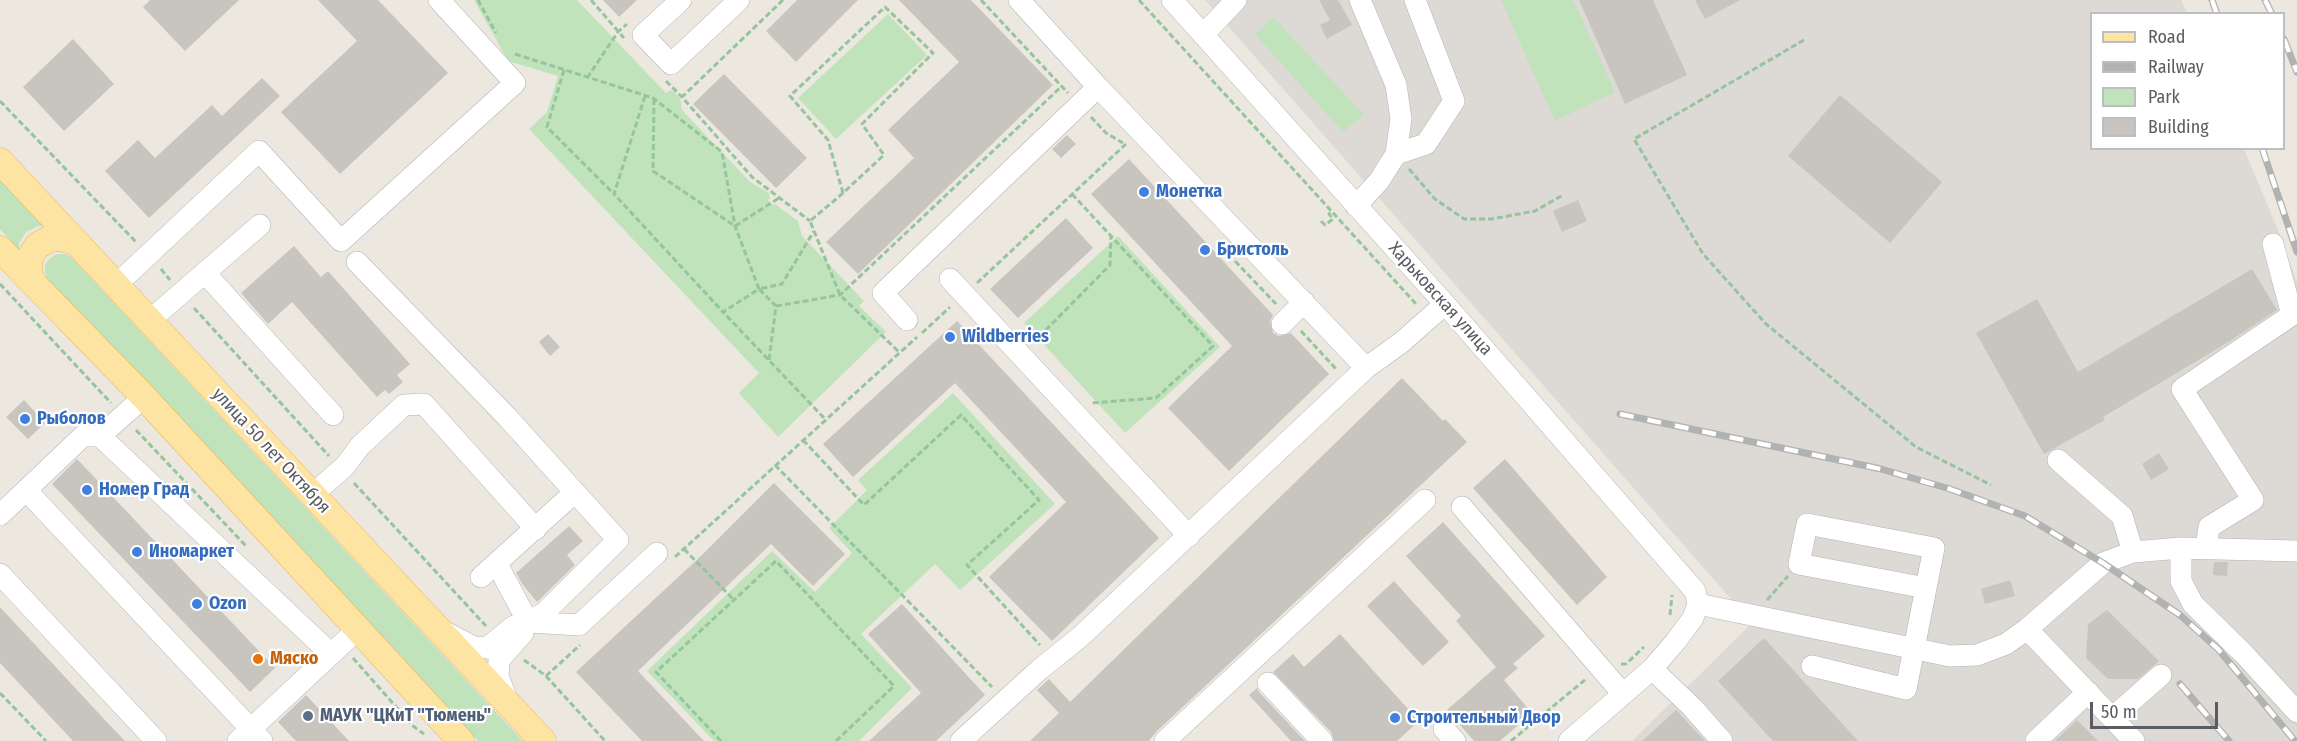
<!DOCTYPE html>
<meta charset="utf-8">
<style>
body{margin:0}
#map{position:relative;width:2297px;height:741px;overflow:hidden;background:#ece8e0;font-family:"Fira Sans Condensed",sans-serif}
canvas{display:block}
.legend{position:absolute;left:2090px;top:12px;width:195px;height:138px;box-sizing:border-box;background:#fff;border:2px solid #bdbec0;margin:0;padding:8px 10px;list-style:none;font-size:18px;color:#595d61}
.legend li{display:flex;align-items:center;gap:12px;height:30px}
.legend b{width:30px;border:2px solid #bdbec0}
.scale{position:absolute;left:2090px;top:702px;width:128px;height:27px;box-sizing:border-box;border:3px solid #595d61;border-top:0;padding-left:8px;font-size:18px;line-height:21px;white-space:nowrap;color:#595d61;-webkit-text-stroke:4px #fff;paint-order:stroke}
</style>
<div id="map">
<canvas width="2297" height="741"></canvas>
<ul class="legend">
<li><b style="height:8px;background:#fee4a3"></b>Road</li>
<li><b style="height:8px;background:#b1b2b2"></b>Railway</li>
<li><b style="height:16px;background:#c0e3bc"></b>Park</li>
<li><b style="height:16px;background:#c8c5bf"></b>Building</li>
</ul>
<div class="scale">50 m</div>
</div>
<script>
const c = document.querySelector('canvas').getContext('2d');
c.lineJoin = 'round';
function fillPath(path, color) {
  c.fillStyle = color;
  c.fill(path, 'evenodd');
}
function toPath(rows) {
  const path = new Path2D();
  for (const r of rows) {
    path.moveTo(r[0], r[1]);
    for (let i = 2; i < r.length; i += 2) path.lineTo(r[i], r[i + 1]);
  }
  return path;
}
function trace(path, color, width, dash) {
  c.strokeStyle = color;
  c.lineWidth = width;
  c.lineCap = dash ? 'butt' : 'round';
  c.setLineDash(dash || []);
  c.stroke(path);
}
function label(font, color, halo, rows, align = 'center') {
  c.font = font + ' "Fira Sans Condensed",sans-serif';
  c.lineWidth = 4.5;
  c.setLineDash([]);
  c.textBaseline = 'middle';
  c.strokeStyle = halo;
  c.fillStyle = color;
  for (const [text, x, y, turn = 0] of rows) {
    c.save();
    c.translate(x, y);
    c.rotate((+turn || 0) * Math.PI / 180);
    c.textAlign = isNaN(turn) ? turn : align;
    if (halo) c.strokeText(text, 0, 0);
    c.fillText(text, 0, 0);
    c.restore();
  }
}
fillPath(toPath([
 [1205,0,2181,0,2187,13,2092,14,2092,148,2244,149,2278,230,2297,283,2297,741,1632,741,1752,623]
]), '#ddd9d4');
fillPath(toPath([
 [474,0,577,0,666,93,671,90,674,92,680,98,682,110,750,182,769,193,770,198,768,200,773,205,775,204,798,221,802,236,864,301,859,306,886,332,778,437,739,393,759,373,529,129,547,112,558,76,508,61],
 [1501,0,1573,0,1615,92,1555,121],
 [888,14,927,55,836,139,798,98],
 [1273,17,1364,115,1343,132,1255,34],
 [0,178,44,226,38,226,26,232,19,243,19,250,0,229],
 [1118,236,1220,347,1125,433,1024,323],
 [57,254,65,254,72,258,523,741,478,741,48,280,45,273,45,265,50,258],
 [953,393,1055,504,960,590,935,564,861,634,912,688,859,741,714,741,647,671,772,551,815,592,852,553,829,528,867,490,858,480]
]), '#c0e3bc');
fillPath(toPath([
 [150,0,239,0,185,51,143,7],
 [318,0,378,0,448,73,340,174,281,112,357,41],
 [603,0,637,0,619,17],
 [797,0,858,0,796,62,766,31],
 [899,0,971,0,1053,85,858,274,826,242,914,158,888,130,959,62],
 [1319,0,1338,0,1352,25,1327,39,1320,25,1330,20],
 [1579,0,1653,0,1687,75,1625,104],
 [1695,0,1740,0,1705,19],
 [73,39,114,84,64,131,23,87],
 [724,74,807,158,776,188,693,104],
 [262,78,280,96,149,218,105,171,138,140,155,158,212,105,222,116],
 [1840,95,1942,182,1890,243,1788,156],
 [1067,135,1076,144,1061,158,1052,149],
 [1129,159,1273,315,1270,321,1273,333,1279,336,1291,333,1329,374,1229,471,1168,408,1232,346,1091,194],
 [1578,200,1587,221,1562,232,1553,211],
 [1066,218,1093,248,1018,318,990,289],
 [294,246,321,277,328,271,410,364,397,375,403,382,389,394,385,390,377,397,292,302,268,324,241,293],
 [2252,269,2277,310,2230,341,2103,417,2105,420,2044,454,1976,333,2037,299,2078,372],
 [957,321,1159,538,1052,641,989,577,1066,502,955,383,853,477,823,444],
 [548,334,560,347,550,356,539,342],
 [1402,378,1443,421,1445,419,1467,442,1156,732,1149,741,1030,741,1059,713,1037,690,1049,679,1070,702],
 [24,400,45,423,28,439,6,417],
 [2159,453,2169,469,2151,480,2142,464],
 [77,459,275,668,250,692,52,484],
 [1505,459,1607,577,1577,605,1473,488],
 [774,483,845,554,813,586,771,544,638,671,704,741,642,741,576,672,702,555],
 [1443,522,1545,636,1513,664,1518,668,1504,680,1532,713,1500,741,1474,741,1447,710,1496,667,1456,621,1461,616,1406,556],
 [569,526,583,541,567,555,575,565,537,602,523,585,516,573],
 [2214,562,2228,562,2227,576,2213,575],
 [2010,580,2015,596,1985,604,1981,589],
 [1394,581,1449,642,1423,666,1367,606],
 [902,604,985,695,936,741,869,741,921,693,868,634],
 [0,607,104,719,125,741,73,741,0,663],
 [2107,610,2159,661,2138,679,2108,679,2086,658,2088,624],
 [1340,634,1419,721,1397,741,1334,741,1331,732,1273,672,1293,654,1304,667],
 [1764,638,1858,741,1773,741,1718,681],
 [1257,688,1259,692,1305,741,1291,741,1249,695],
 [306,695,349,741,296,741,278,722],
 [1676,710,1705,741,1642,741],
 [2077,720,2098,741,2055,741]
]), '#c8c5bf');
const minor = toPath([
 [681,0,643,35,671,64,739,0],
 [1019,0,1098,87],
 [1172,0,1445,304,1695,591,1698,604,1693,618,1676,641,1652,669,1569,741],
 [1203,35,1236,0],
 [1396,154,1426,144,1454,101,1415,0],
 [1356,206,1379,181,1396,154,1401,119,1396,85,1360,0],
 [357,262,508,418,618,540,544,613,528,622,514,626,487,648,474,647,447,633],
 [205,273,333,415],
 [950,279,1189,536],
 [116,285,259,151,341,241,515,83,439,0],
 [907,320,883,293,1098,87,1366,368],
 [149,321,260,225],
 [1282,324,1304,302],
 [100,436,331,654],
 [2058,460,2122,516,2133,552],
 [26,490,262,741],
 [312,495,345,466,360,446,404,405,424,404,536,529],
 [1462,507,1623,694],
 [0,515,83,436,100,436,144,397],
 [2181,548,2181,581,2193,604,2245,655,2297,712],
 [2206,549,2209,527,2253,500,2182,389,2292,315,2273,244],
 [497,564,528,622],
 [0,574,156,741],
 [481,577,575,492],
 [1698,604,1950,656,1977,655,2006,644,2027,629,2103,563,2133,552,2181,548,2297,551],
 [528,622,579,625,657,553],
 [2027,629,2134,741],
 [1812,666,1906,689,1926,588,1799,564,1807,524,1934,548,1926,588],
 [1652,669,1692,707,1722,741],
 [1268,683,1322,741],
 [508,702,498,676,499,660,523,633],
 [2112,718,2161,675],
 [1444,729,1455,741],
 [238,741,357,630],
 [961,741,1039,670,1080,637,1366,368,1402,342,1445,304],
 [1165,741,1425,500],
 [2036,741,2088,692]
]);
const major = toPath([
 [0,161,543,741],
 [0,249,144,397,461,741],
 [32,281,29,271,30,257,37,246,49,239,62,238,75,242]
]);
trace(minor, '#b1b4b8', 22);
trace(major, '#eeb256', 27);
trace(toPath([
 [478,0,496,33],
 [591,0,624,38],
 [783,0,682,97,752,177,810,221],
 [981,0,1068,93],
 [1139,0,1417,305],
 [1804,40,1634,139,1703,254,1766,324,1916,447,1991,485],
 [515,54,653,98,722,152,735,226,759,289,723,312,825,419],
 [564,70,547,127,614,194],
 [587,78,618,32,627,24],
 [666,81,682,97],
 [645,96,614,194,723,312],
 [654,99,653,171,735,226,779,198],
 [0,101,136,242],
 [1091,117,1106,133,1123,143],
 [1409,169,1435,199,1464,219,1492,219,1535,211,1563,195],
 [843,193,828,140,790,96,885,7,933,53,862,124,884,155,843,193,835,200,810,221,840,295,900,353],
 [1072,194,1213,346,1156,398,1091,403],
 [1321,221,1325,225,1333,219,1329,214,1331,212],
 [1235,261,1276,304],
 [161,269,170,280],
 [977,283,1126,144],
 [0,284,111,403],
 [776,306,840,295,1062,86],
 [194,308,329,456],
 [1301,331,1337,370],
 [922,333,950,307],
 [1033,343,1110,265,1111,235],
 [769,360,776,306,759,289,782,284,814,231],
 [136,430,247,547],
 [803,440,864,505,961,415,1039,500,967,565,1040,645],
 [775,465,992,687],
 [354,483,486,626],
 [684,549,734,600],
 [675,557,917,337],
 [1767,600,1788,576],
 [1670,615,1672,595],
 [353,658,413,726,424,734],
 [524,660,546,676,605,741],
 [1621,664,1626,664,1644,647],
 [546,676,580,645],
 [0,693,46,741],
 [721,741,656,672,776,561,894,686,836,741],
 [1511,741,1586,679]
]), '#95c49d', 3, [6, 3]);
trace(minor, '#fff', 21);
trace(major, '#fee4a3', 26);
const rail = toPath([
 [2212,0,2217,14],
 [2265,0,2272,14],
 [2284,39,2297,72],
 [2262,148,2297,252],
 [1620,414,1881,469,1950,489,2025,516,2103,563,2180,615,2218,649,2295,741],
 [2180,684,2229,741]
]);
trace(rail, '#b1b2b2', 7);
trace(rail, '#fff', 4.5, [14]);
for (const [x, y, r, color] of [
 [1144,192,6,"#3f7fe0"],
 [1205,250,6,"#3f7fe0"],
 [950,337,6,"#3f7fe0"],
 [25,419,6,"#3f7fe0"],
 [87,490,6,"#3f7fe0"],
 [137,552,6,"#3f7fe0"],
 [197,604,6,"#3f7fe0"],
 [258,659,6,"#e8710a"],
 [308,716,6,"#5c6f8a"],
 [1395,718,6,"#3f7fe0"]
]) {
  const dot = new Path2D();
  dot.arc(x, y, r, 0, 2 * Math.PI);
  c.fillStyle = color;
  c.fill(dot);
  trace(dot, '#fff', 2);
}
label('bold 18px', '#366cbe', '#fff', [
 ["Монетка",1156,192],
 ["Бристоль",1217,250],
 ["Wildberries",962,337],
 ["Рыболов",37,419],
 ["Номер Град",99,490],
 ["Иномаркет",149,552],
 ["Ozon",209,604],
 ["Строительный Двор",1407,718]
], 'left');
label('18px', '#595d61', '#fff', [
 ["Харьковская улица",1440,299,48],
 ["улица 50 лет Октября",271,451,47]
]);
label('bold 18px', '#c56008', '#fff', [
 ["Мяско",270,659]
], 'left');
label('bold 18px', '#4e5e75', '#fff', [
 ["МАУК \"ЦКиТ \"Тюмень\"",320,716]
], 'left');
</script>
